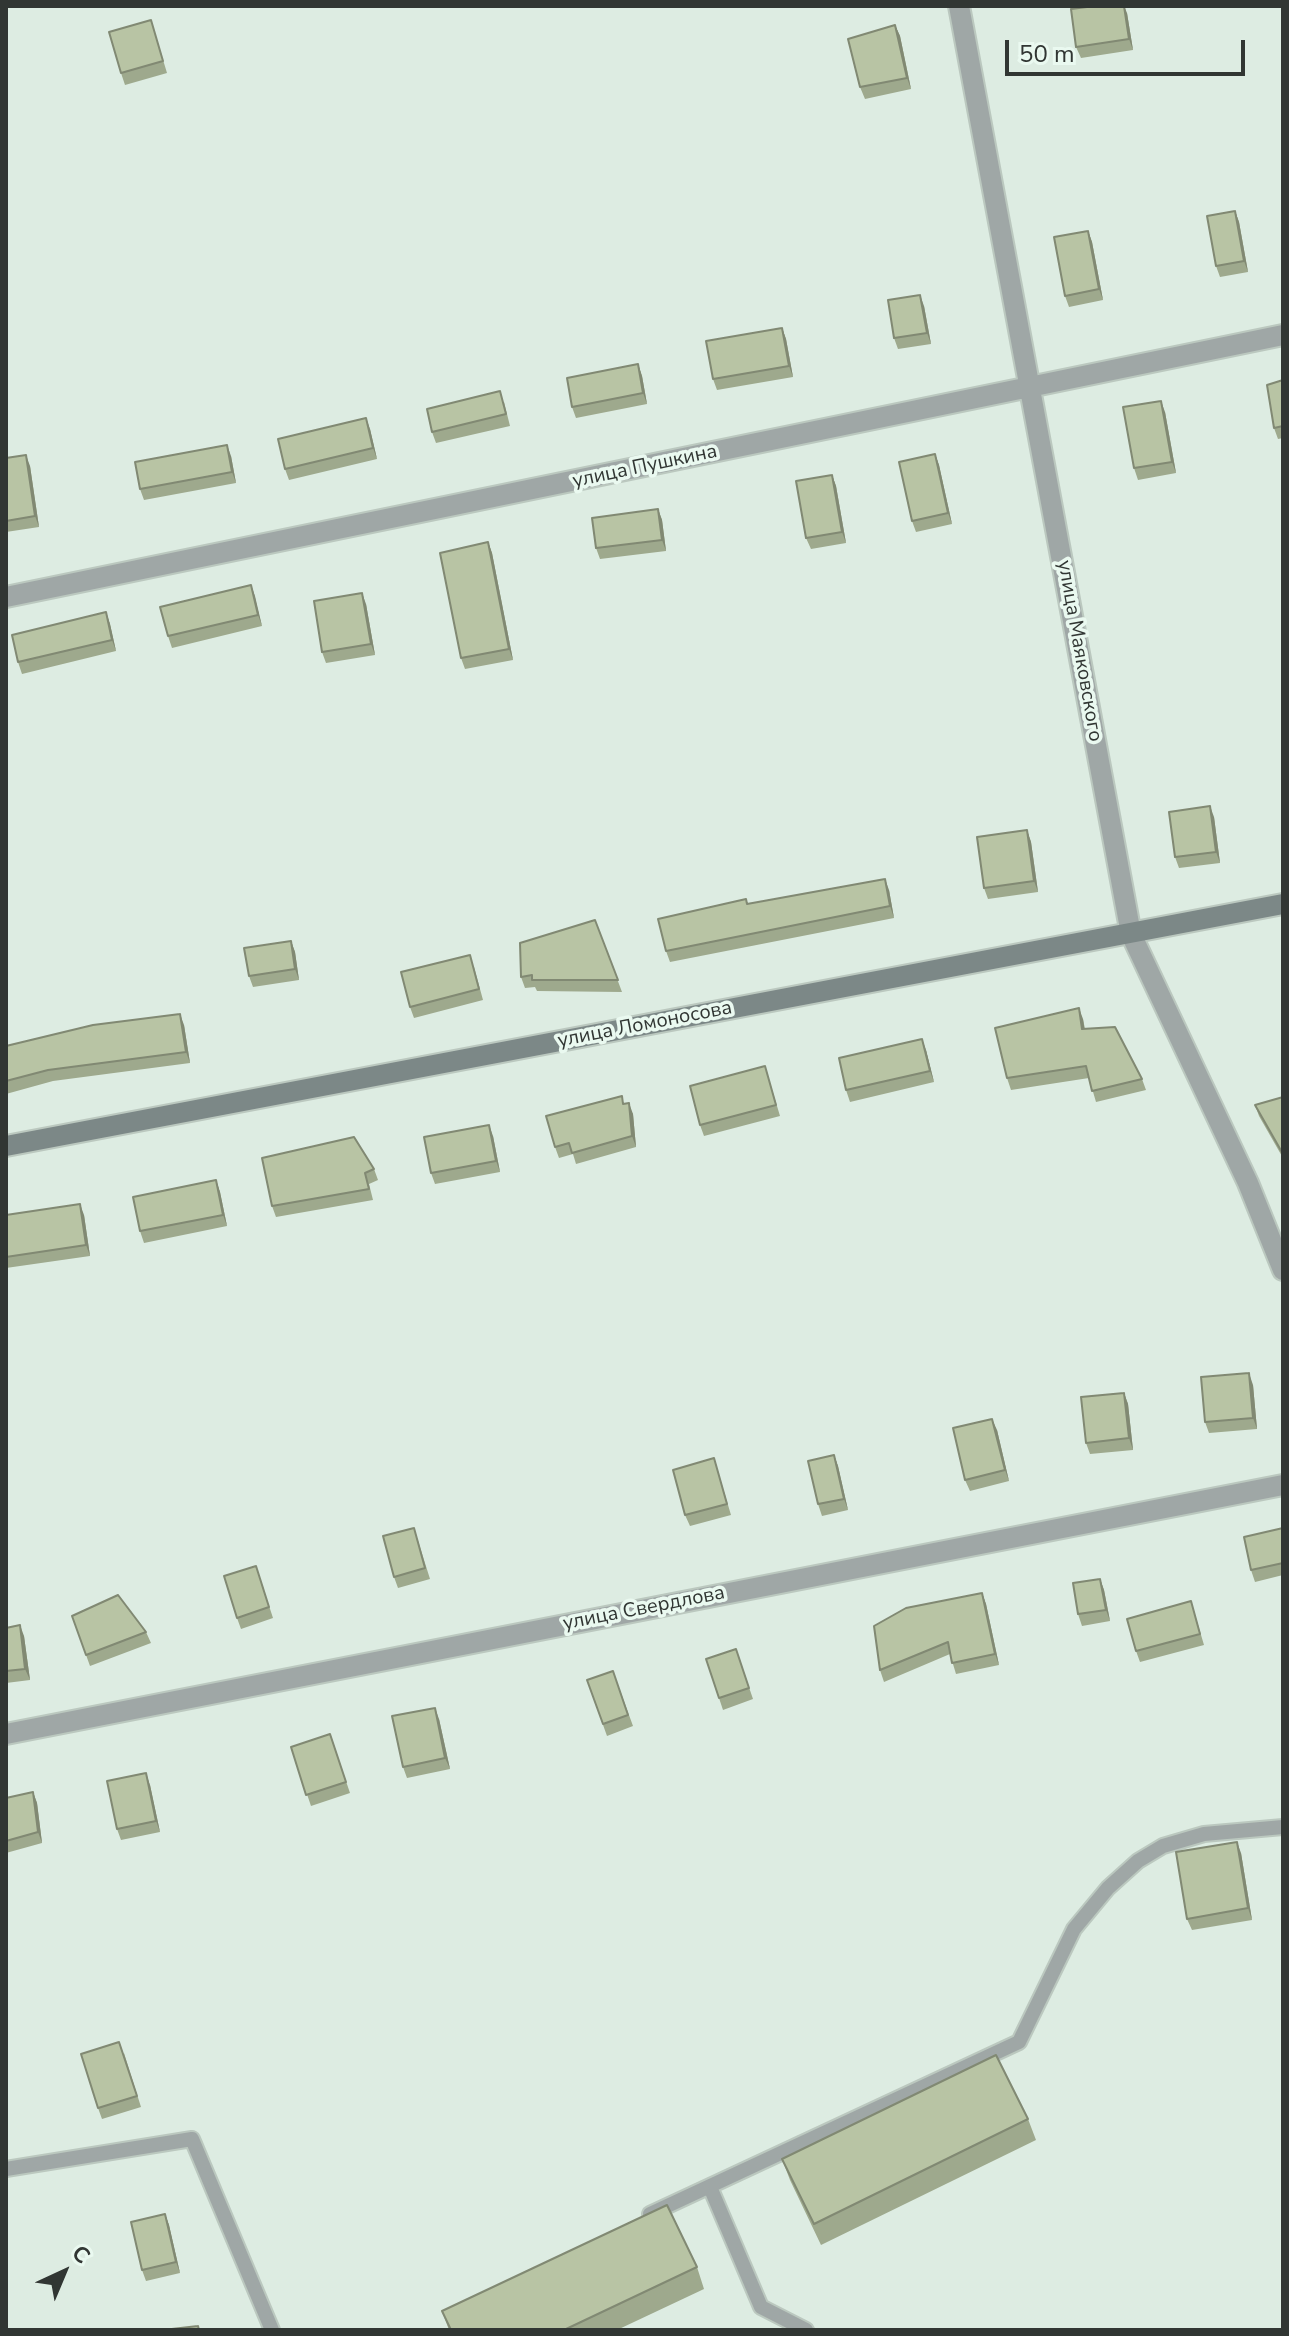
<!DOCTYPE html>
<meta charset="utf-8">
<style>
body{margin:0}
#map{position:relative;width:1289px;height:2336px;overflow:hidden;background:#ddece2;font-family:"Nunito Sans",sans-serif}
canvas{display:block}
.frame{position:absolute;inset:0;border:8px solid #313633;pointer-events:none}
.north{position:absolute;left:24px;top:2232px;width:80px;height:80px;-webkit-text-stroke:6px #eaf9f0;paint-order:stroke;rotate:44deg;font-size:22px;font-weight:700;line-height:32px;text-align:center;color:#313633}
.north::after{content:'';display:block;margin:auto;width:28px;height:36px;background:#313633;clip-path:polygon(50% 0,100% 100%,50% 72%,0 100%)}
.scale{position:absolute;left:1005px;top:40px;width:240px;height:36px;box-sizing:border-box;border:4px solid #313633;border-top:0;padding-left:10px;font-size:24px;line-height:28px;white-space:nowrap;color:#313633;-webkit-text-stroke:6px #eaf9f0;paint-order:stroke}
</style>
<div id="map">
<canvas width="1289" height="2336"></canvas>
<div class="frame"></div>
<div class="north">С</div>
<div class="scale">50 m</div>
</div>
<script>
const c = document.querySelector('canvas').getContext('2d');
c.lineJoin = 'round';
function toPath(rows) {
  const path = new Path2D();
  for (const r of rows) {
    path.moveTo(r[0], r[1]);
    for (let i = 2; i < r.length; i += 2) path.lineTo(r[i], r[i + 1]);
  }
  return path;
}
function trace(path, color, width, dash) {
  c.strokeStyle = color;
  c.lineWidth = width;
  c.lineCap = dash ? 'butt' : 'round';
  c.setLineDash(dash || []);
  c.stroke(path);
}
function fillPath(path, color) {
  c.fillStyle = color;
  c.fill(path, 'evenodd');
}
function label(font, color, halo, rows, align = 'center') {
  c.font = font + ' "Nunito Sans",sans-serif';
  c.lineWidth = 7;
  c.setLineDash([]);
  c.textBaseline = 'middle';
  c.strokeStyle = halo;
  c.fillStyle = color;
  for (const [text, x, y, turn = 0] of rows) {
    c.save();
    c.translate(x, y);
    c.rotate((+turn || 0) * Math.PI / 180);
    c.textAlign = isNaN(turn) ? turn : align;
    if (halo) c.strokeText(text, 0, 0);
    c.fillText(text, 0, 0);
    c.restore();
  }
}
const lane = toPath([
 [6,2169,192,2139,272,2330],
 [710,2187,761,2307,806,2330],
 [650,2214,1019,2042,1074,1929,1108,1888,1138,1861,1163,1846,1204,1834,1283,1827]
]);
const street = toPath([
 [959,6,1131,934,1248,1183,1283,1270],
 [6,597,1283,335],
 [6,1734,1283,1485]
]);
const secondary = toPath([
 [6,1146,1283,904]
]);
trace(lane, '#bbc8bf', 18);
trace(street, '#bbc8bf', 24);
trace(secondary, '#bbc8bf', 24);
trace(lane, '#9fa7a6', 14);
trace(street, '#9fa7a6', 20);
trace(secondary, '#7c8887', 20);
fillPath(toPath([
 [1127,13,1133,50,1081,58,1076,47],
 [151,20,167,73,125,85,121,73],
 [895,25,900,36,911,89,865,99,860,87],
 [1235,211,1239,222,1248,272,1220,277,1216,266],
 [1088,231,1092,242,1103,300,1069,307,1065,296],
 [924,306,931,344,898,349,894,338],
 [782,328,786,339,793,377,717,390,713,379],
 [638,364,642,376,647,404,576,418,572,407],
 [1283,380,1283,438,1278,439,1274,428],
 [504,402,510,426,436,443,432,432],
 [1165,412,1176,473,1138,480,1134,468],
 [370,429,377,459,289,480,285,469],
 [935,454,939,465,952,524,916,532,912,521],
 [231,456,236,483,144,500,140,489],
 [6,458,30,466,39,527,6,532],
 [832,475,836,486,846,543,811,549,806,538],
 [658,509,662,520,666,551,600,559,596,548],
 [488,542,492,553,513,660,465,669,461,658],
 [251,585,262,626,172,648,168,636],
 [366,604,375,655,326,663,322,652],
 [106,612,110,624,116,651,22,674,18,662],
 [1214,817,1220,863,1179,868,1175,857],
 [1027,830,1031,842,1038,892,988,899,984,888],
 [889,890,894,918,670,962,666,951,746,899,748,904],
 [595,920,622,992,537,991,535,987,525,988,521,977],
 [291,941,295,952,299,980,253,987,249,976],
 [474,967,483,1000,414,1018,410,1007],
 [1083,1019,1085,1029,1142,1079,1146,1090,1096,1102,1089,1078,1011,1090,1007,1078],
 [184,1025,190,1063,53,1081,6,1094,6,1046],
 [926,1050,934,1082,850,1102,846,1090],
 [765,1066,780,1116,704,1136,700,1125],
 [1283,1097,1283,1158,1259,1116,1255,1105],
 [625,1104,633,1114,636,1147,576,1164,573,1154,559,1158,555,1147],
 [493,1136,500,1172,435,1184,431,1173],
 [374,1169,378,1180,369,1184,373,1200,276,1217,272,1206],
 [216,1180,220,1192,227,1226,144,1243,140,1231],
 [6,1215,84,1215,90,1256,6,1268],
 [1253,1385,1257,1429,1209,1433,1205,1422],
 [1124,1393,1128,1404,1133,1450,1090,1454,1086,1443],
 [997,1430,1009,1481,970,1491,965,1480],
 [834,1455,838,1466,848,1510,822,1516,818,1504],
 [714,1458,731,1515,690,1526,685,1515],
 [414,1528,430,1579,398,1588,394,1577],
 [1283,1528,1283,1575,1255,1582,1251,1570],
 [256,1566,273,1618,241,1629,237,1618],
 [1100,1579,1104,1590,1110,1621,1082,1626,1078,1614],
 [982,1593,986,1604,999,1665,956,1674,950,1654,884,1682,880,1670],
 [1191,1601,1204,1645,1140,1662,1136,1651],
 [72,1616,146,1632,151,1643,90,1666],
 [6,1628,24,1636,30,1680,6,1683],
 [736,1649,753,1699,723,1710,706,1659],
 [613,1671,633,1726,607,1736,587,1680],
 [439,1719,450,1769,407,1778,403,1767],
 [330,1734,350,1793,311,1806,291,1747],
 [150,1785,160,1832,121,1840,117,1829],
 [33,1792,37,1803,42,1843,6,1853,6,1798],
 [1241,1853,1252,1920,1192,1930,1187,1919],
 [124,2053,141,2107,102,2119,98,2108],
 [1028,2119,1036,2140,821,2245,790,2180,782,2159],
 [165,2214,169,2225,180,2273,146,2281,142,2270],
 [697,2267,704,2289,617,2330,449,2330,442,2311]
]), '#9ea98d');
fillPath(toPath([
 [1124,6,1127,13,1133,50,1129,39],
 [895,25,900,36,911,89,907,78],
 [1235,211,1239,222,1248,272,1244,261],
 [1088,231,1092,242,1103,300,1099,289],
 [920,295,924,306,931,344,927,333],
 [782,328,786,339,793,377,789,366],
 [638,364,642,376,647,404,643,393],
 [1161,401,1165,412,1176,473,1172,462],
 [366,418,370,429,377,459,373,448],
 [227,445,231,456,236,483,232,472],
 [935,454,939,465,952,524,948,513],
 [26,455,30,466,39,527,35,516],
 [832,475,836,486,846,543,842,532],
 [658,509,662,520,666,551,662,540],
 [488,542,492,553,513,660,509,649],
 [251,585,255,596,262,626,258,615],
 [362,593,366,604,375,655,371,644],
 [106,612,110,624,116,651,112,640],
 [1210,806,1214,817,1220,863,1216,852],
 [1027,830,1031,842,1038,892,1034,881],
 [885,879,889,890,894,918,890,906],
 [291,941,295,952,299,980,295,969],
 [1079,1008,1083,1019,1086,1040,1082,1029],
 [180,1014,184,1025,190,1063,186,1052],
 [922,1039,926,1050,934,1082,930,1071],
 [629,1103,633,1114,636,1147,632,1136],
 [489,1125,493,1136,500,1172,496,1161],
 [216,1180,220,1192,227,1226,223,1215],
 [80,1204,84,1215,90,1256,86,1245],
 [1249,1373,1253,1385,1257,1429,1253,1418],
 [1124,1393,1128,1404,1133,1450,1129,1438],
 [992,1419,997,1430,1009,1481,1005,1470],
 [834,1455,838,1466,848,1510,844,1499],
 [1100,1579,1104,1590,1110,1621,1106,1610],
 [982,1593,986,1604,999,1665,995,1654],
 [20,1625,24,1636,30,1680,25,1669],
 [435,1708,439,1719,450,1769,445,1758],
 [146,1773,150,1785,160,1832,156,1821],
 [33,1792,37,1803,42,1843,38,1832],
 [1237,1842,1241,1853,1252,1920,1248,1908],
 [165,2214,169,2225,180,2273,176,2262]
]), '#818973');
const building = toPath([
 [1095,6,1124,6,1129,39,1076,47,1071,9,1095,6],
 [151,20,163,61,121,73,109,32,151,20],
 [895,25,907,78,860,87,848,39,895,25],
 [1235,211,1244,261,1216,266,1207,216,1235,211],
 [1088,231,1099,289,1065,296,1054,237,1088,231],
 [920,295,927,333,894,338,888,300,920,295],
 [782,328,789,366,713,379,706,341,782,328],
 [638,364,643,393,572,407,567,378,638,364],
 [1283,380,1283,426,1274,428,1267,385,1283,380],
 [500,391,506,414,432,432,427,409,500,391],
 [1161,401,1172,462,1134,468,1123,407,1161,401],
 [366,418,373,448,285,469,278,439,366,418],
 [227,445,232,472,140,489,135,462,227,445],
 [935,454,948,513,912,521,899,462,935,454],
 [26,455,35,516,6,521,6,458,26,455],
 [832,475,842,532,806,538,796,481,832,475],
 [658,509,662,540,596,548,592,518,658,509],
 [488,542,509,649,461,658,440,553,488,542],
 [251,585,258,615,168,636,160,607,251,585],
 [362,593,371,644,322,652,314,601,362,593],
 [106,612,112,640,18,662,12,635,106,612],
 [1210,806,1216,852,1175,857,1169,812,1210,806],
 [1027,830,1034,881,984,888,977,837,1027,830],
 [885,879,890,906,666,951,658,919,746,899,747,904,885,879],
 [595,920,618,980,532,980,532,975,521,977,520,943,595,920],
 [291,941,295,969,249,976,244,948,291,941],
 [470,955,479,989,410,1007,401,972,470,955],
 [1079,1008,1082,1029,1115,1027,1142,1079,1092,1091,1086,1066,1007,1078,995,1028,1079,1008],
 [180,1014,186,1052,48,1070,6,1081,6,1046,93,1025,180,1014],
 [922,1039,930,1071,846,1090,839,1058,922,1039],
 [765,1066,776,1105,700,1125,690,1086,765,1066],
 [622,1096,623,1104,629,1103,632,1136,572,1153,569,1143,555,1147,546,1116,622,1096],
 [1283,1097,1283,1154,1255,1105,1283,1097],
 [489,1125,496,1161,431,1173,424,1137,489,1125],
 [354,1137,374,1169,365,1173,369,1189,272,1206,262,1158,354,1137],
 [216,1180,223,1215,140,1231,133,1197,216,1180],
 [80,1204,86,1245,6,1257,6,1215,80,1204],
 [1249,1373,1253,1418,1205,1422,1201,1377,1249,1373],
 [1124,1393,1129,1438,1086,1443,1081,1397,1124,1393],
 [992,1419,1005,1470,965,1480,953,1428,992,1419],
 [834,1455,844,1499,818,1504,808,1461,834,1455],
 [714,1458,727,1504,685,1515,673,1470,714,1458],
 [414,1528,425,1568,394,1577,383,1536,414,1528],
 [1283,1528,1283,1563,1251,1570,1244,1537,1283,1528],
 [256,1566,269,1607,237,1618,224,1576,256,1566],
 [1100,1579,1106,1610,1078,1614,1073,1583,1100,1579],
 [982,1593,995,1654,952,1663,948,1642,880,1670,874,1626,906,1608,982,1593],
 [118,1595,146,1632,86,1655,72,1616,118,1595],
 [1191,1601,1200,1634,1136,1651,1127,1619,1191,1601],
 [20,1625,25,1669,6,1671,6,1628,20,1625],
 [736,1649,749,1688,719,1698,706,1659,736,1649],
 [613,1671,628,1715,603,1724,587,1680,613,1671],
 [435,1708,445,1758,403,1767,392,1716,435,1708],
 [330,1734,346,1782,306,1795,291,1747,330,1734],
 [146,1773,156,1821,117,1829,107,1781,146,1773],
 [33,1792,38,1832,6,1841,6,1798,33,1792],
 [1237,1842,1248,1908,1187,1919,1176,1852,1237,1842],
 [119,2042,137,2096,98,2108,81,2054,119,2042],
 [996,2055,1028,2119,814,2224,782,2159,996,2055],
 [667,2205,697,2267,564,2330,451,2330,442,2311,667,2205],
 [165,2214,176,2262,142,2270,131,2222,165,2214],
 [198,2326,199,2330,163,2330,198,2326]
]);
fillPath(building, '#b8c4a4');
trace(building, '#818973', 2);
label('20px', '#313633', '#eaf9f0', [
 ["улица Пушкина",645,467,-12],
 ["улица Маяковского",1079,651,80],
 ["улица Ломоносова",645,1025,-11],
 ["улица Свердлова",644,1609,-11]
]);
</script>
